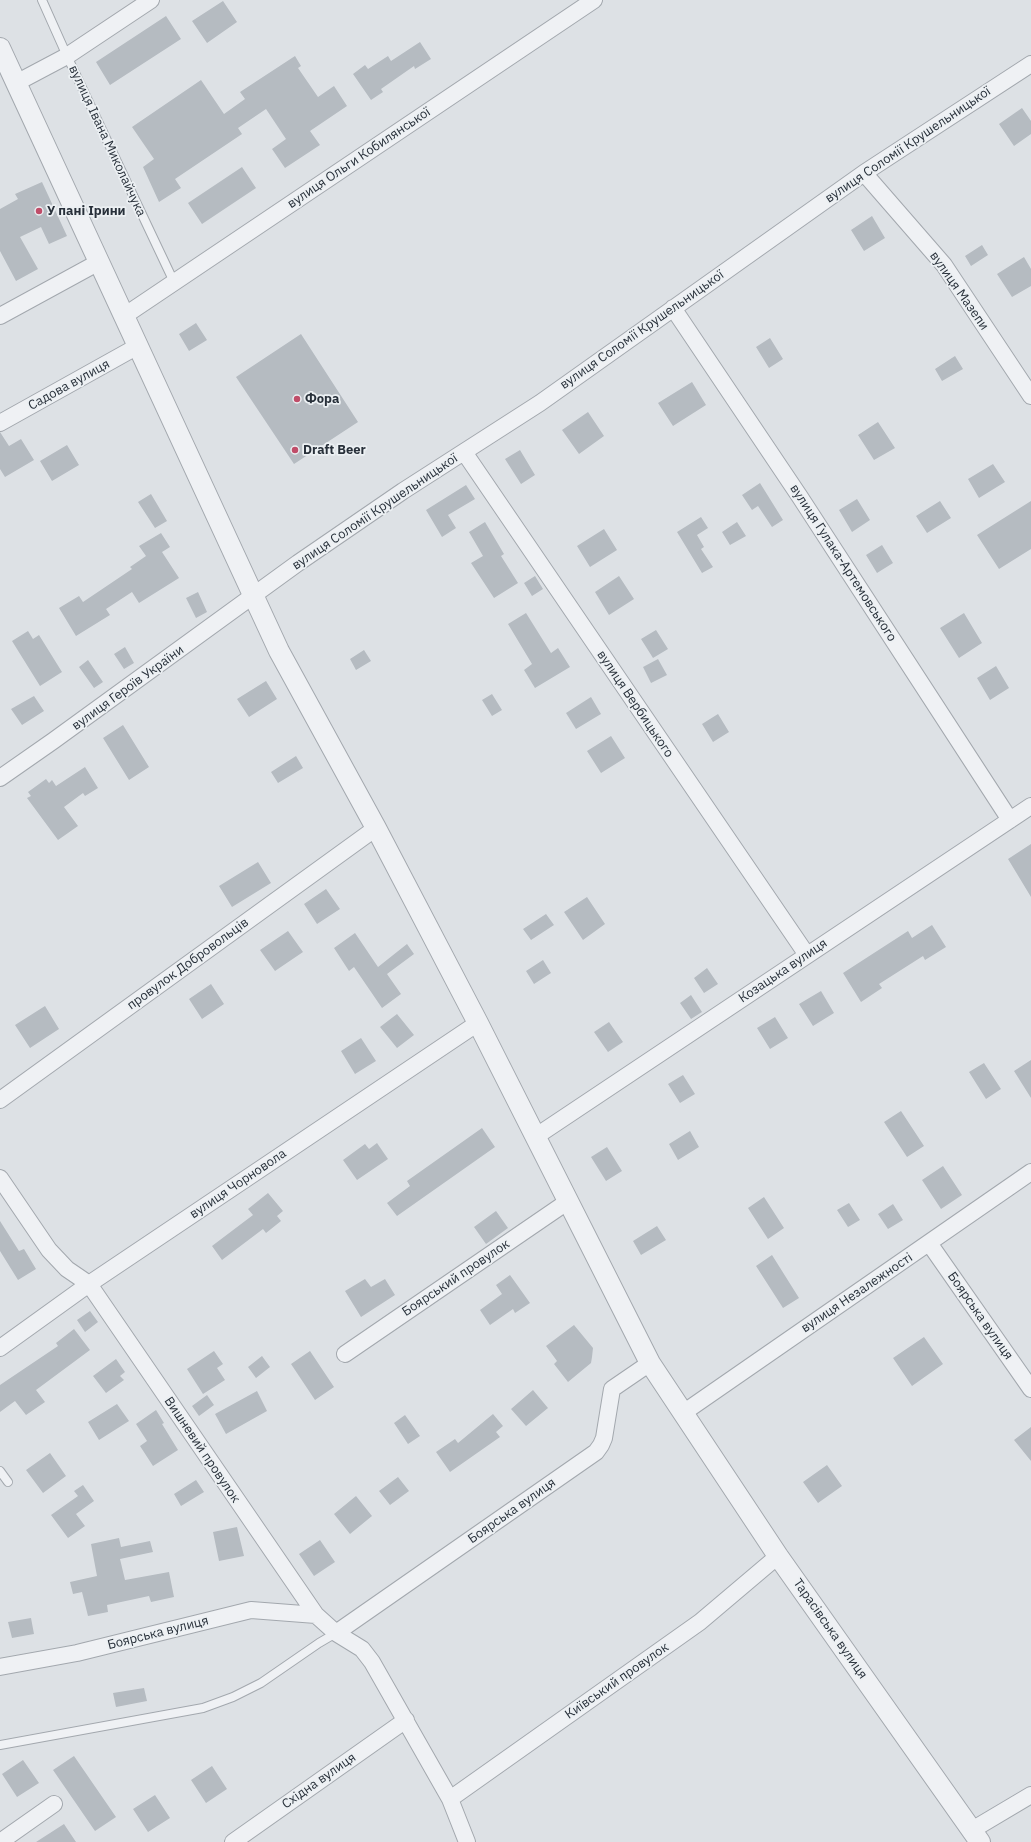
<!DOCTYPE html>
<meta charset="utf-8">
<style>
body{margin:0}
canvas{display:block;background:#dde1e5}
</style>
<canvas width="1031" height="1842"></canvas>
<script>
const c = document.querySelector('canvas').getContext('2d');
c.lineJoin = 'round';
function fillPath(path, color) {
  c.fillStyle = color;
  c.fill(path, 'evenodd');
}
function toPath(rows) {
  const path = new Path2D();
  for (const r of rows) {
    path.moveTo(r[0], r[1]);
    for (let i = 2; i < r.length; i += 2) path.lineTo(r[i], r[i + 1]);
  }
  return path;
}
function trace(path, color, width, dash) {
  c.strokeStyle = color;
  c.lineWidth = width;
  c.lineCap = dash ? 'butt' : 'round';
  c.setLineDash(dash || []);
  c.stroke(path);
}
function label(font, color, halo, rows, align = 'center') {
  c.font = font + ' "IBM Plex Sans",sans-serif';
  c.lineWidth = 3.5;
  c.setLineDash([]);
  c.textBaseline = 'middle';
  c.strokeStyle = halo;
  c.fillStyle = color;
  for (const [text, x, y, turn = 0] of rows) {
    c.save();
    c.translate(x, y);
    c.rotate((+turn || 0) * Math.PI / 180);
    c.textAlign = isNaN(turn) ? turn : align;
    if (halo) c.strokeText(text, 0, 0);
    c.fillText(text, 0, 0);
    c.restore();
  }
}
fillPath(toPath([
 [223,1,237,22,207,43,192,21],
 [166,16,181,39,110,85,96,62],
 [420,42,431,59,415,69,414,66,381,89,383,92,371,100,353,74,365,65,368,69,388,56,391,61],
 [295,56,301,66,298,68,318,97,334,86,347,106,310,131,320,145,285,168,272,149,286,139,266,109,238,128,242,134,175,179,181,188,159,202,143,167,154,159,132,127,201,80,224,114,245,99,240,92],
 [1022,108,1031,121,1031,134,1014,146,999,124],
 [242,167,256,188,202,224,188,203],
 [42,182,67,236,49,244,41,227,20,237,38,269,16,281,0,251,0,209,18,199,15,194],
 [872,216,885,238,864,251,851,230],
 [982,245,988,255,971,266,965,256],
 [1024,257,1031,269,1031,286,1012,297,997,274],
 [196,323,207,340,189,351,179,334],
 [301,334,358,422,294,464,236,377],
 [770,338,783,359,769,368,756,347],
 [955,356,963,369,942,381,935,369],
 [692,382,706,405,673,426,658,403],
 [588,412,604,436,579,454,562,430],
 [878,422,895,448,874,460,858,435],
 [0,432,9,446,21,439,34,460,5,477,0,469],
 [67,445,79,465,52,481,40,461],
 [520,450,535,475,521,484,505,459],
 [993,464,1005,482,979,498,968,479],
 [760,483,783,520,772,527,758,506,752,510,742,495],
 [466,485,475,499,448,515,456,528,442,537,426,510],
 [151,494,167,521,155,528,138,502],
 [857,499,870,520,852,532,839,510],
 [940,501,951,518,927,533,916,516],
 [1031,501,1031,549,999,569,977,535],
 [701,517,708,528,697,535,704,547,701,549,713,567,702,573,677,532],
 [485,522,504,554,501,556,518,583,494,598,471,563,483,556,469,532],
 [737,522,746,536,730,545,722,532],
 [604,529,617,550,590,567,577,546],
 [161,533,170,547,162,552,179,578,139,603,132,592,106,609,110,615,76,636,59,608,79,596,83,602,132,569,130,567,146,556,139,546],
 [882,545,893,563,877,573,866,555],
 [535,576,543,589,532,596,524,583],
 [619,576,634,599,609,615,595,592],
 [198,592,207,612,196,618,186,598],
 [526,613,551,653,558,648,570,667,535,688,524,670,532,664,508,624],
 [964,613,982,643,959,658,940,628],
 [656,630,668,649,653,658,641,639],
 [28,631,33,639,39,635,62,672,40,686,12,641],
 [125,647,134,663,124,669,114,654],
 [364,650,371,661,356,670,350,659],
 [658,659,667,675,651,683,643,667],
 [88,660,103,682,94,688,79,667],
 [996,666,1009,688,990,700,977,678],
 [266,681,277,699,249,717,237,699],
 [492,694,502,710,492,716,482,700],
 [34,696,44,711,22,725,11,709],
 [591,697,601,714,576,729,566,713],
 [718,714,729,732,713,742,702,724],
 [123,725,149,767,129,780,103,738],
 [611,736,625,758,601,773,587,751],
 [296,756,303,768,278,783,271,772],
 [85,767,98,788,85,796,83,793,64,807,78,826,58,840,27,798,31,796,28,792,46,779,49,783,52,780,56,786],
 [1031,844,1031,897,1008,859],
 [258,862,271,883,232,907,219,886],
 [326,889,340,909,317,924,304,904],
 [587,897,605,924,583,940,564,912],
 [546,914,554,925,531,940,523,929],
 [932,925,946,947,925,960,923,956,879,984,882,988,861,1002,843,973,908,931,912,938],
 [288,931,303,952,275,971,260,950],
 [355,933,378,967,407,944,414,954,387,974,401,994,382,1008,354,967,349,971,334,948],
 [543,960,551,973,534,984,526,971],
 [707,968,718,984,704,993,694,978],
 [211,984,224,1004,202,1019,189,999],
 [821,991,834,1013,813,1026,799,1004],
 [691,995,702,1012,691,1019,680,1003],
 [45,1006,59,1029,30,1048,15,1025],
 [397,1014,414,1035,397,1048,380,1027],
 [775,1017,788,1038,770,1049,757,1028],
 [609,1022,623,1042,608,1052,594,1032],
 [361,1038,376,1061,355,1074,341,1051],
 [1031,1060,1031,1098,1014,1071],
 [984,1063,1001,1089,986,1099,969,1072],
 [683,1075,695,1094,680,1103,668,1084],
 [901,1111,924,1146,907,1157,884,1122],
 [482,1128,495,1147,397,1216,387,1203,410,1186,407,1181],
 [690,1131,699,1147,678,1160,669,1144],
 [377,1143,388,1159,357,1180,343,1160,365,1144,369,1149],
 [607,1147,622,1171,606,1181,591,1157],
 [943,1166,962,1195,941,1209,922,1180],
 [268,1193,283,1211,277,1216,281,1221,266,1233,263,1229,222,1260,212,1246,253,1215,248,1209],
 [764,1197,784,1228,768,1239,748,1208],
 [849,1203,860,1220,848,1227,837,1210],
 [893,1204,903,1220,888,1229,878,1214],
 [496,1211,508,1228,486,1244,474,1227],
 [0,1221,19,1251,24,1249,36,1269,18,1280,0,1251],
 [657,1226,666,1240,641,1255,633,1241],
 [772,1255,799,1298,783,1308,756,1266],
 [510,1275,530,1303,515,1313,513,1309,490,1325,480,1310,502,1294,496,1285],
 [365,1279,371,1287,385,1279,395,1295,361,1317,345,1291],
 [90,1311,98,1322,85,1332,77,1320],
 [574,1325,593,1348,592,1357,591,1363,568,1382,554,1364,557,1361,546,1346],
 [74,1329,90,1350,36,1390,45,1402,26,1415,15,1401,0,1412,0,1385,58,1346,56,1343],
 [924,1337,943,1364,912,1386,893,1358],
 [214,1351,223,1364,217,1368,225,1380,203,1394,187,1369],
 [310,1351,334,1387,315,1400,291,1364],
 [262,1356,270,1367,256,1378,248,1367],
 [116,1359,125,1372,120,1376,124,1380,106,1393,93,1376],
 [533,1390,548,1408,526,1426,511,1409],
 [257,1391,267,1411,226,1434,215,1414],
 [207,1395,214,1405,199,1416,192,1406],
 [117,1404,129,1421,99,1440,88,1422],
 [156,1410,164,1423,162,1424,178,1450,153,1466,140,1446,147,1441,136,1424],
 [493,1414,503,1426,496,1432,500,1437,450,1472,436,1452,455,1439,458,1443],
 [405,1415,420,1436,408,1444,394,1423],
 [1031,1427,1031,1461,1014,1440],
 [50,1453,66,1476,43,1493,26,1470],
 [827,1465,842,1486,818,1503,803,1482],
 [398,1477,409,1491,390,1505,379,1491],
 [196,1480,204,1492,181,1506,174,1494],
 [83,1485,94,1501,76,1514,85,1526,68,1538,51,1515,78,1496,74,1491],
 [356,1496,372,1516,350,1534,334,1514],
 [237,1527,244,1556,219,1561,213,1532],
 [119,1538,121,1547,150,1541,153,1552,120,1559,125,1580,169,1572,174,1597,151,1602,149,1596,107,1605,108,1612,88,1616,82,1592,73,1594,70,1582,97,1576,91,1544],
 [320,1540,335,1562,314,1576,299,1554],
 [31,1618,34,1634,12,1638,8,1622],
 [144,1688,147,1701,116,1707,113,1693],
 [74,1756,116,1817,95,1831,53,1770],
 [23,1760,39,1783,17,1797,2,1774],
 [212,1766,227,1789,206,1803,191,1780],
 [155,1795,170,1818,148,1832,133,1809],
 [64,1824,76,1842,36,1842]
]), '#b5bbc1');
const service = toPath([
 [42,0,67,56,174,282],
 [0,1471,8,1482],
 [0,1745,203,1708,233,1697,261,1683,319,1643,336,1633]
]);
const minor = toPath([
 [16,83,67,56,151,0],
 [864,173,944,265,1031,396],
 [673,308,800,497,1010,820],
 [0,316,99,262],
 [124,316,594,0],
 [0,423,138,346],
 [464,452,807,955],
 [0,778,53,741,298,563,403,491,540,403,864,173,1031,64],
 [0,1100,376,828],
 [535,1137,1031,806],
 [0,1178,49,1250,67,1269,89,1284,316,1615,336,1633,362,1649,372,1662,450,1799,467,1842],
 [929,1243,1031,1389],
 [0,1348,89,1284,478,1023],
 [345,1354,567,1202],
 [683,1413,1031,1172],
 [336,1633,596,1452,601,1445,604,1438,612,1389,650,1363],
 [0,1667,77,1653,251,1610,316,1615],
 [450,1799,700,1622,778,1556],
 [972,1830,1031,1795],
 [0,1842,54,1804],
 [233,1842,406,1720]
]);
const tertiary = toPath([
 [0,48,279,651,376,828,478,1023,650,1363,778,1556,980,1842]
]);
trace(service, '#a3a8ae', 10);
trace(minor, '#a3a8ae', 18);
trace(tertiary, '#a3a8ae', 22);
trace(service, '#eff1f4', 8);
trace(minor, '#eff1f4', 16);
trace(tertiary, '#eff1f4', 20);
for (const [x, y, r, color] of [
 [39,211,4,"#c04d69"],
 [297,399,4,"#c04d69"],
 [295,450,4,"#c04d69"]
]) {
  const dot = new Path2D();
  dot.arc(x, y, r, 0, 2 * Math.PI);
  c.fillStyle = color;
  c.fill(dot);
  trace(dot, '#ecf0f3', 1.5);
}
label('13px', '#28303a', '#ecf0f3', [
 ["вулиця Івана Миколайчука",107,141,65],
 ["вулиця Соломії Крушельницької",908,145,-34],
 ["вулиця Ольги Кобилянської",359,158,-34],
 ["вулиця Мазепи",959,291,55],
 ["вулиця Соломії Крушельницької",642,330,-35],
 ["Садова вулиця",69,385,-29],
 ["вулиця Соломії Крушельницької",375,512,-34],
 ["вулиця Гулака-Артемовського",843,563,57],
 ["вулиця Героїв України",128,688,-36],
 ["вулиця Вербицького",635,704,56],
 ["провулок Добровольців",188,964,-36],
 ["Козацька вулиця",783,971,-34],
 ["вулиця Чорновола",238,1184,-34],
 ["Боярський провулок",456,1278,-34],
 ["вулиця Незалежності",857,1293,-34],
 ["Боярська вулиця",980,1316,55],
 ["Вишневий провулок",202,1450,56],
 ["Боярська вулиця",512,1511,-35],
 ["Тарасівська вулиця",830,1629,55],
 ["Боярська вулиця",158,1633,-14],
 ["Київський провулок",617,1681,-35],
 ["Східна вулиця",319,1781,-35]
]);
label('bold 13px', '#28303a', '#ecf0f3', [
 ["У пані Ірини",47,211],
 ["Фора",305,399],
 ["Draft Beer",303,450]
], 'left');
</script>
